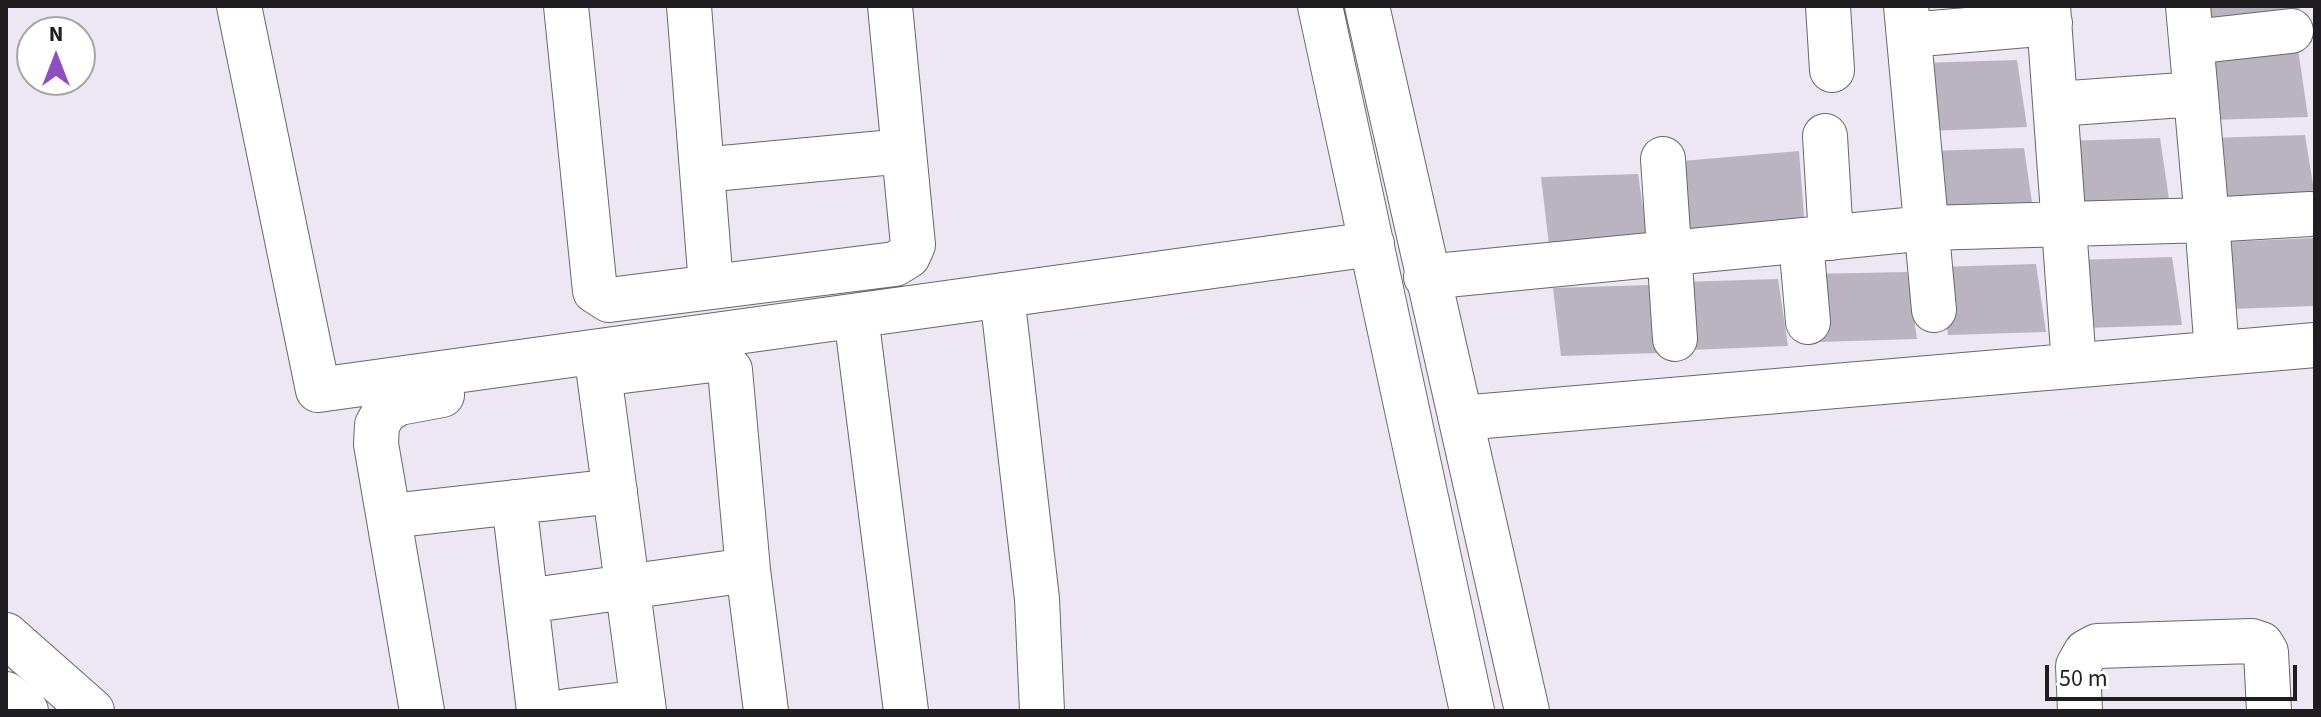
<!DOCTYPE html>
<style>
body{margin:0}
#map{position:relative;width:2321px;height:717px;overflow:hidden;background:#ece7f2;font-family:"Source Sans 3",sans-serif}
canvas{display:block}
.frame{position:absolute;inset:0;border:8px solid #1f1d21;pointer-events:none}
.north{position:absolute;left:16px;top:16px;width:80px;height:80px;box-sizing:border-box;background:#fff;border:2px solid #a5a5a6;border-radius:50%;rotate:0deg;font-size:22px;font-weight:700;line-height:32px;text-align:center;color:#1f1d21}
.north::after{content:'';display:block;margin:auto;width:28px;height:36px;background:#904ec3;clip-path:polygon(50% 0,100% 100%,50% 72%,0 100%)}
.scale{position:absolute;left:2045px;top:665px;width:252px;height:36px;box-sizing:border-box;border:4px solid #1f1d21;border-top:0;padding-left:10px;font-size:24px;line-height:28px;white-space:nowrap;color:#1f1d21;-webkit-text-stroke:6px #fff;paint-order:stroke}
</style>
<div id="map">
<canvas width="2321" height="717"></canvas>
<div class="frame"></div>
<div class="north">N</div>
<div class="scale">50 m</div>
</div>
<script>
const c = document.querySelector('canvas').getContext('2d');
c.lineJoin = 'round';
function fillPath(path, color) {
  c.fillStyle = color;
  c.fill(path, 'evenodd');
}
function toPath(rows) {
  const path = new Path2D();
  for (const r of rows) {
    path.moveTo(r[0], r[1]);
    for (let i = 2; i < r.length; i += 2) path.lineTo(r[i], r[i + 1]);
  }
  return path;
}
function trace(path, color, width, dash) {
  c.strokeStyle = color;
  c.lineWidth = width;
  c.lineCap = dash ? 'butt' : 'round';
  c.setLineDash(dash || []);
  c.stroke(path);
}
fillPath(toPath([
 [2201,6,2299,6,2301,16,2202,19],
 [2298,49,2308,117,2210,120,2201,53],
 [2017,60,2027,127,1929,131,1920,63],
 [2305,135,2315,197,2217,206,2209,138],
 [2160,138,2170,206,2072,209,2064,141],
 [2024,148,2034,216,1936,219,1928,151],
 [1799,151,1805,230,1676,243,1670,162],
 [1638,174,1648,242,1549,245,1541,177],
 [2315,238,2315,306,2230,309,2222,242],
 [2172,257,2182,325,2084,328,2076,260],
 [2036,264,2046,332,1948,335,1939,267],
 [1907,272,1917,339,1819,342,1810,274],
 [1778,279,1788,346,1690,350,1681,282],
 [1649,285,1659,353,1561,356,1553,288]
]), '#b9b4bf');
const minor = toPath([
 [239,6,318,390,1372,244],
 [566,6,595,291,609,300,895,264,908,256,913,245,890,6],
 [689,6,711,285],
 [1320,6,1472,711],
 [1367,6,1527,711],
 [1828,6,1832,70],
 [1906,6,1934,310],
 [2048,6,2074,365],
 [1909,35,2050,23],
 [2192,42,2291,31],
 [2056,104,2196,94],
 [1825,136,1831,238],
 [1663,159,1675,339],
 [702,170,904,151],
 [1801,241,1808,322],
 [1426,277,1927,228,2207,220,2188,6],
 [1002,295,1037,599,1042,711],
 [856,316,906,711],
 [2217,353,2207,220,2310,214],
 [1461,418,2315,345],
 [514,502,539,711],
 [390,516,615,491],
 [526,601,748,570],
 [6,635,92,711],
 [6,694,26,711],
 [422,711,376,444,377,425,385,411,399,403,442,395],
 [567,711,643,702],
 [644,711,599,374,720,359,730,370,748,570,766,711],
 [2080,711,2078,666,2086,652,2097,646,2252,641,2261,644,2266,652,2269,711]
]);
trace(minor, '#6a656f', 46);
trace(minor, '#fff', 44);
</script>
